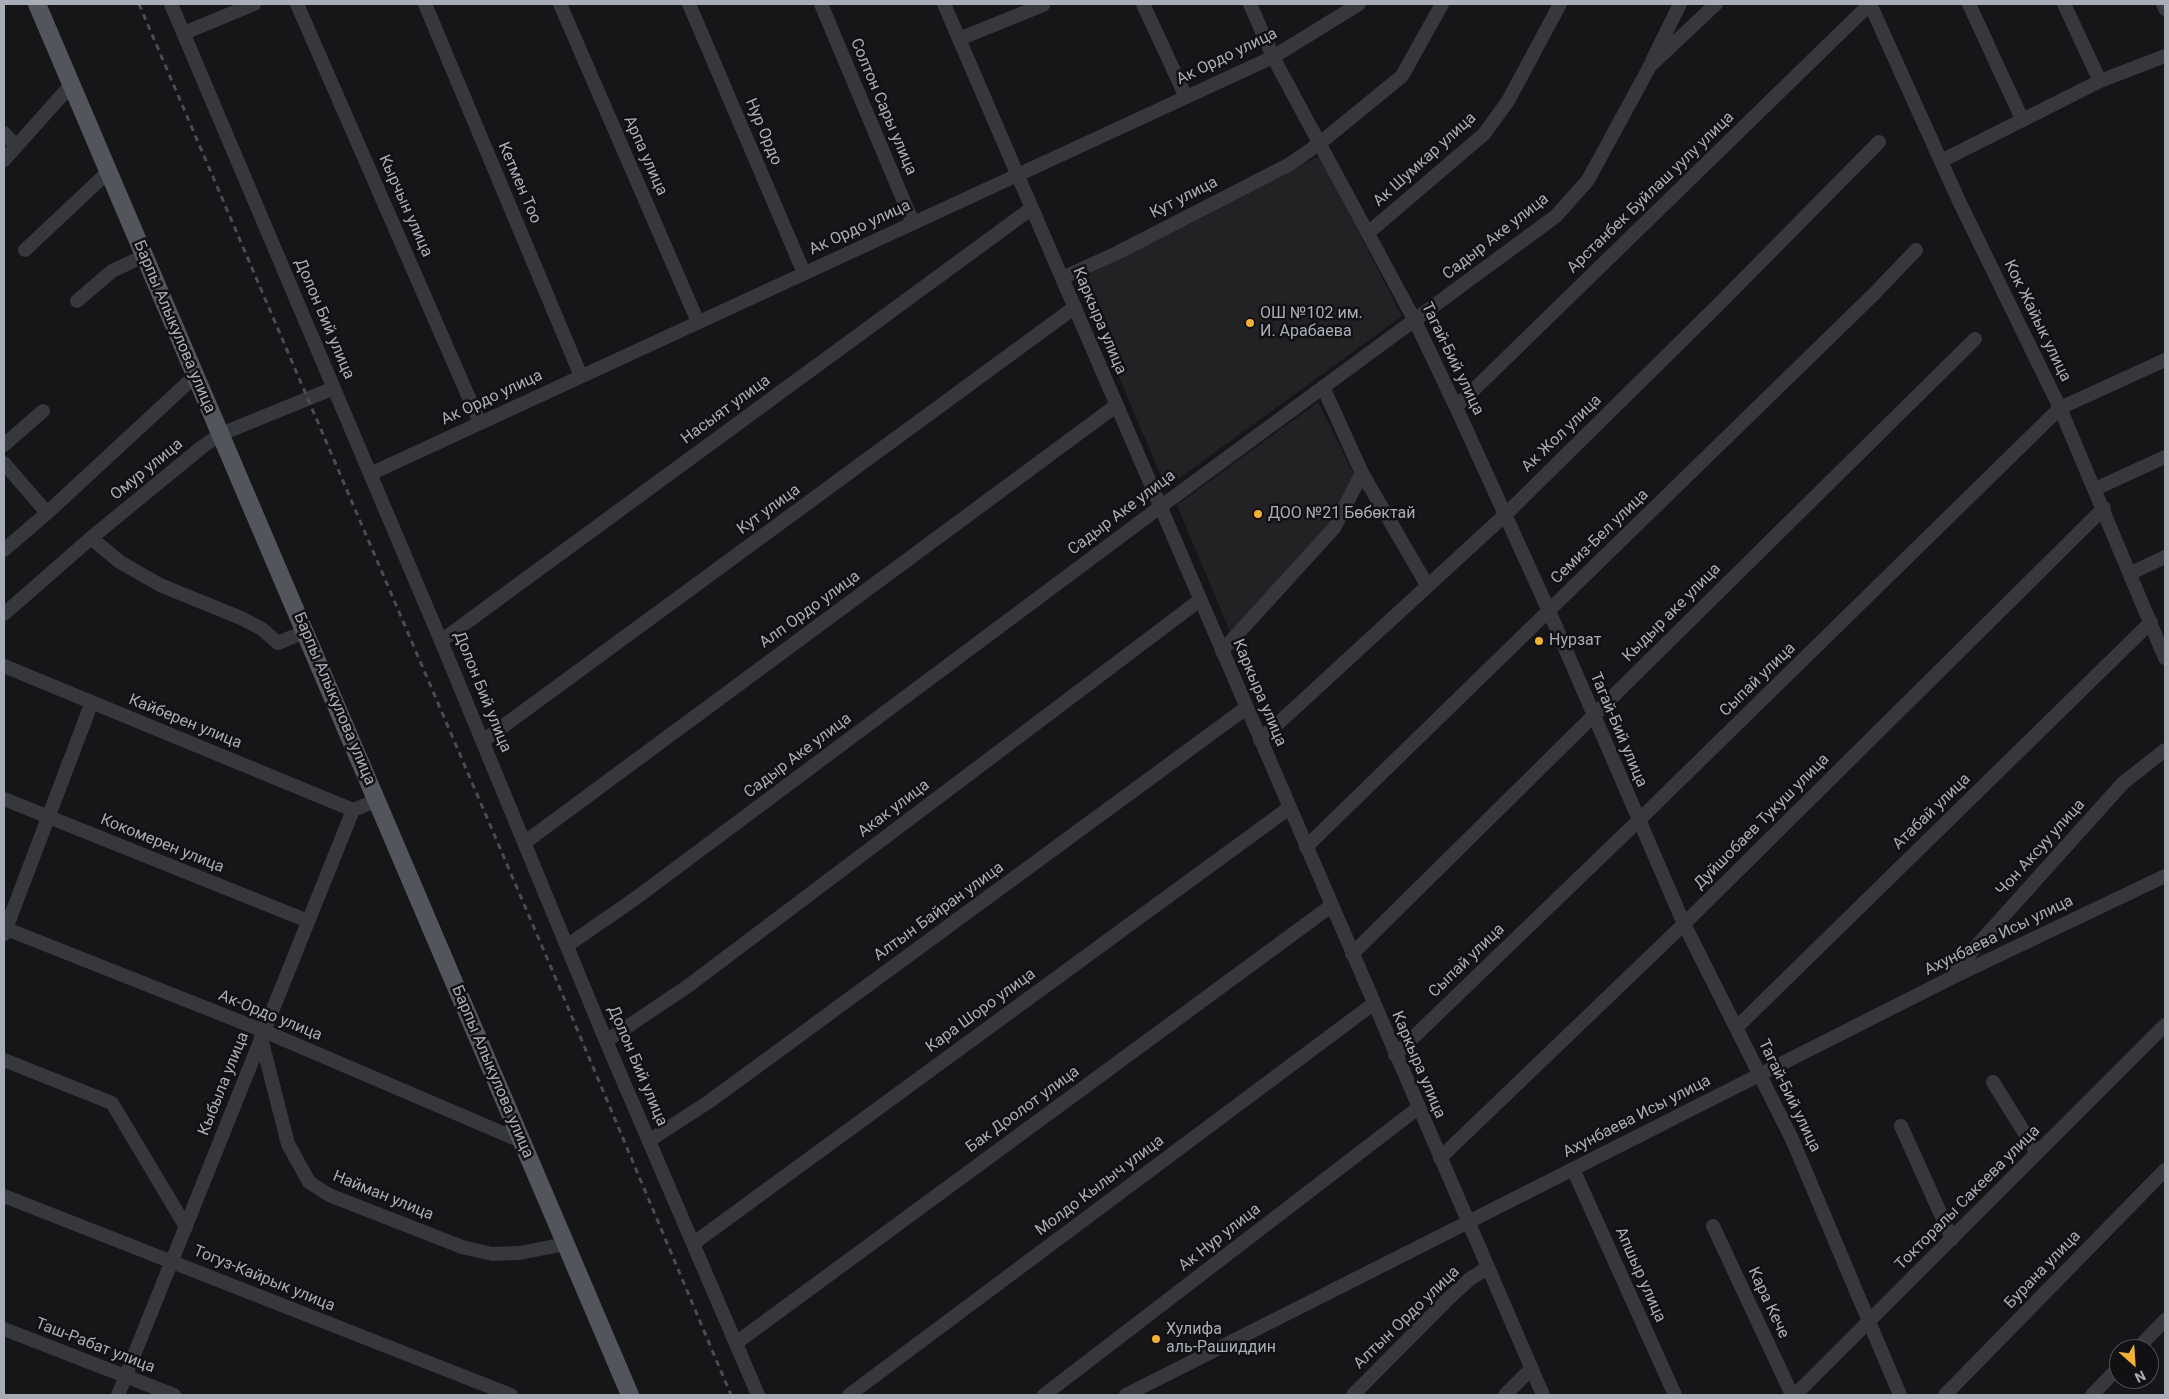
<!DOCTYPE html>
<meta charset="utf-8">
<style>
body{margin:0}
#map{position:relative;width:2169px;height:1399px;overflow:hidden;background:#161618;font-family:Roboto,sans-serif}
canvas{display:block}
.frame{position:absolute;inset:0;border:5px solid #a8adb8;pointer-events:none}
.north{position:absolute;left:2109px;top:1339px;width:50px;height:50px;box-sizing:border-box;background:#111113;border:1px solid #4d4f55;border-radius:50%;rotate:154deg;font-size:14px;font-weight:700;line-height:20px;text-align:center;color:#a8adb8}
.north::after{content:'';display:block;margin:auto;width:18px;height:22px;background:#f2b134;clip-path:polygon(50% 0,100% 100%,50% 72%,0 100%)}
</style>
<div id="map">
<canvas width="2169" height="1399"></canvas>
<div class="frame"></div>
<div class="north">N</div>
</div>
<script>
const c = document.querySelector('canvas').getContext('2d');
c.lineJoin = 'round';
function fillPath(path, color) {
  c.fillStyle = color;
  c.fill(path, 'evenodd');
}
function toPath(rows) {
  const path = new Path2D();
  for (const r of rows) {
    path.moveTo(r[0], r[1]);
    for (let i = 2; i < r.length; i += 2) path.lineTo(r[i], r[i + 1]);
  }
  return path;
}
function trace(path, color, width, dash) {
  c.strokeStyle = color;
  c.lineWidth = width;
  c.lineCap = dash ? 'butt' : 'round';
  c.setLineDash(dash || []);
  c.stroke(path);
}
function label(font, color, halo, rows, align = 'center') {
  c.font = font + ' Roboto,sans-serif';
  c.lineWidth = 5;
  c.setLineDash([]);
  c.textBaseline = 'middle';
  c.strokeStyle = halo;
  c.fillStyle = color;
  for (const [text, x, y, turn = 0] of rows) {
    c.save();
    c.translate(x, y);
    c.rotate((+turn || 0) * Math.PI / 180);
    c.textAlign = isNaN(turn) ? turn : align;
    if (halo) c.strokeText(text, 0, 0);
    c.fillText(text, 0, 0);
    c.restore();
  }
}
fillPath(toPath([
 [1319,156,1402,316,1166,488,1107,349,1110,329,1086,274],
 [1318,402,1355,476,1331,522,1230,632,1177,505]
]), '#222225');
trace(toPath([
 [171,4,441,641,606,1041,758,1395],
 [297,4,480,423],
 [425,4,581,376],
 [560,4,698,322],
 [689,4,804,273],
 [821,4,913,223],
 [944,4,1543,1395],
 [1143,4,1186,97],
 [1250,4,1273,57,1415,321,1456,407,1549,611,1684,924,1792,1139,1900,1395],
 [1870,4,1959,201,2060,408,2165,658],
 [1969,4,2022,119],
 [2064,4,2100,81],
 [2163,4,2165,9],
 [184,33,254,4],
 [959,39,1043,5],
 [1652,61,1680,4],
 [4,133,16,146],
 [4,160,71,85],
 [1941,161,2100,81,2165,56],
 [1368,233,1484,134,1508,101,1560,4],
 [25,250,108,172],
 [1062,278,1117,253,1290,164,1320,143,1402,76,1442,4],
 [77,301,112,271,144,256],
 [1323,387,1362,473,1427,585],
 [1456,407,1870,4],
 [4,445,43,411],
 [4,463,47,513],
 [370,474,1273,57,1359,4],
 [2095,489,2165,457],
 [91,538,120,562,160,585,241,618,262,629,278,643,304,632],
 [4,550,47,513,195,376],
 [2131,573,2165,557],
 [4,614,91,538,202,447,221,434,334,388],
 [441,641,1032,208],
 [1222,651,1334,528,1362,473],
 [4,666,353,810],
 [1260,740,1506,514,1718,305,1879,142],
 [483,741,1075,307],
 [4,799,308,921],
 [524,843,1117,405],
 [1306,847,1875,293,1916,250],
 [4,928,264,1031,521,1141],
 [4,934,92,702],
 [568,945,636,898,1152,513,1556,216,1588,180,1650,66,1716,4],
 [1352,954,1975,339],
 [1951,978,1964,960,2123,783,2165,750],
 [1737,1027,2151,622],
 [261,1038,288,1144,309,1182,329,1195,462,1247,492,1254,520,1253,565,1244],
 [606,1041,688,986,1200,600],
 [1395,1055,1638,821,2060,408,2165,360],
 [4,1060,112,1103,186,1227],
 [1993,1082,2037,1153],
 [1901,1126,1952,1239],
 [650,1140,710,1101,1246,708],
 [1440,1158,1684,924,2104,508],
 [1573,1169,1675,1395],
 [4,1196,511,1395],
 [1713,1226,1792,1395],
 [694,1243,1289,808],
 [4,1329,174,1395],
 [736,1343,1331,906],
 [2137,1349,2165,1320],
 [118,1395,353,810,378,800],
 [849,1395,1373,1004],
 [1044,1395,1418,1108],
 [1126,1395,1951,978,2165,876],
 [1353,1395,1449,1298,1470,1279,1487,1268],
 [1505,1395,1531,1369],
 [1795,1395,2165,1025],
 [1945,1395,2165,1170],
 [2092,1395,2119,1367]
]), '#37383d', 14);
trace(toPath([
 [37,4,630,1395]
]), '#53555c', 18);
trace(toPath([
 [139,4,553,972,731,1395]
]), '#4a4c52', 3, [6, 5]);
for (const [x, y, r, color] of [
 [1250,323,5,"#f2b134"],
 [1258,514,5,"#f2b134"],
 [1539,641,5,"#f2b134"],
 [1156,1339,5,"#f2b134"]
]) {
  const dot = new Path2D();
  dot.arc(x, y, r, 0, 2 * Math.PI);
  c.fillStyle = color;
  c.fill(dot);
  trace(dot, '#111113', 2);
}
label('16px', '#a8adb8', '#111113', [
 ["Ак Ордо улица",1227,57,-26],
 ["Солтон Сары улица",883,107,67],
 ["Нур Ордо",763,132,67],
 ["Арпа улица",645,156,66],
 ["Ак Шумкар улица",1425,160,-42],
 ["Кетмен Тоо",519,183,67],
 ["Арстанбек Буйлаш уулу улица",1651,193,-44],
 ["Кут улица",1184,198,-27],
 ["Кырчын улица",405,206,66],
 ["Ак Ордо улица",860,228,-25],
 ["Садыр Аке улица",1496,237,-38],
 ["Долон Бий улица",324,319,67],
 ["Каркыра улица",1099,321,67],
 ["Кок Жайык улица",2037,321,64],
 ["Барпы Алыкулова улица",174,327,67],
 ["Тагай-Бий улица",1452,359,64],
 ["Ак Ордо улица",492,398,-25],
 ["Насыят улица",726,410,-36],
 ["Ак Жол улица",1562,434,-44],
 ["Омур улица",147,470,-39],
 ["Кут улица",769,510,-36],
 ["Садыр Аке улица",1122,513,-37],
 ["Семиз-Бел улица",1600,537,-44],
 ["Алп Ордо улица",810,610,-36],
 ["Кыдыр аке улица",1672,613,-45],
 ["Сыпай улица",1758,680,-44],
 ["Долон Бий улица",482,692,68],
 ["Каркыра улица",1259,693,67],
 ["Барпы Алыкулова улица",334,699,67],
 ["Кайберен улица",185,722,22],
 ["Тагай-Бий улица",1618,730,67],
 ["Садыр Аке улица",798,756,-37],
 ["Акак улица",894,809,-37],
 ["Атабай улица",1932,812,-44],
 ["Дуйшобаев Тукуш улица",1762,822,-45],
 ["Кокомерен улица",162,844,22],
 ["Чон Аксуу улица",2041,848,-48],
 ["Алтын Байран улица",939,912,-36],
 ["Ахунбаева Исы улица",1999,936,-26],
 ["Сыпай улица",1467,961,-44],
 ["Кара Шоро улица",981,1011,-36],
 ["Ак-Ордо улица",270,1016,22],
 ["Каркыра улица",1418,1065,67],
 ["Долон Бий улица",637,1066,67],
 ["Барпы Алыкулова улица",492,1072,67],
 ["Кыбыла улица",224,1084,-68],
 ["Тагай-Бий улица",1789,1096,64],
 ["Бак Доолот улица",1023,1110,-36],
 ["Ахунбаева Исы улица",1637,1117,-27],
 ["Молдо Кылыч улица",1100,1186,-37],
 ["Найман улица",383,1196,22],
 ["Токторалы Сакеева улица",1968,1198,-45],
 ["Ак Нур улица",1220,1238,-38],
 ["Бурана улица",2043,1270,-46],
 ["Апшыр улица",1640,1275,66],
 ["Тогуз-Кайрык улица",264,1279,22],
 ["Кара Кече",1768,1303,65],
 ["Алтын Ордо улица",1407,1318,-44],
 ["Таш-Рабат улица",95,1346,21]
]);
label('16px', '#a8adb8', '#111113', [
 ["ОШ №102 им.",1260,314],
 ["И. Арабаева",1260,332],
 ["ДОО №21 Бөбөктай",1268,514],
 ["Нурзат",1549,641],
 ["Хулифа",1166,1330],
 ["аль-Рашиддин",1166,1348]
], 'left');
</script>
